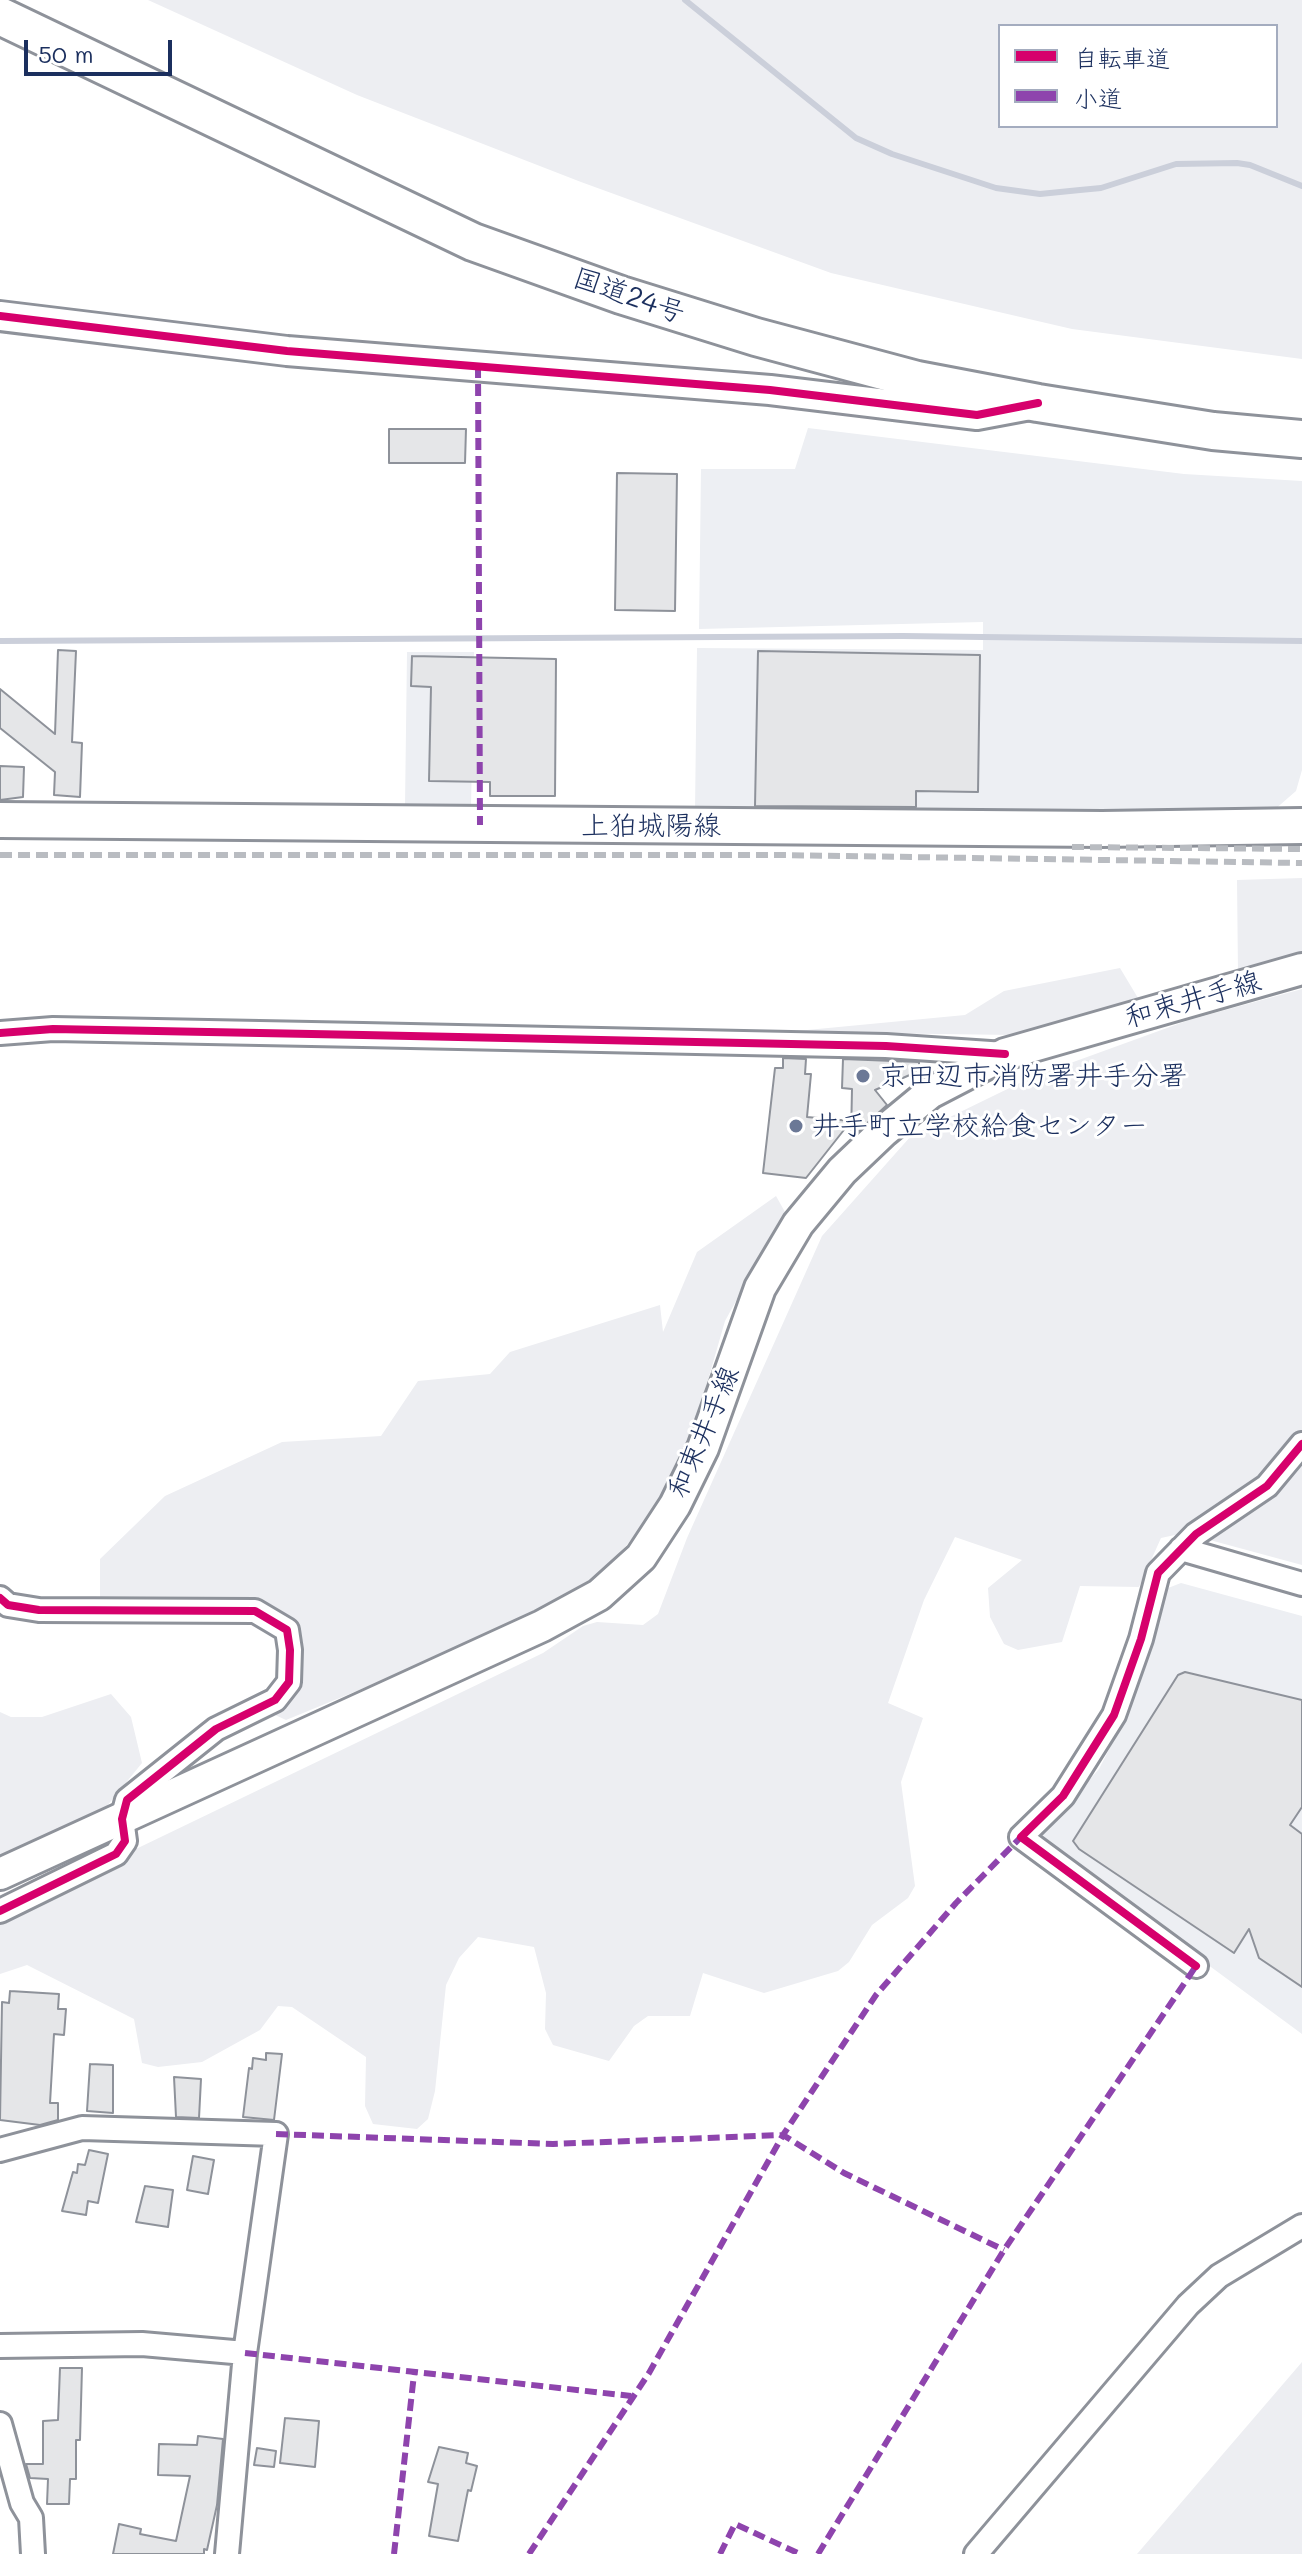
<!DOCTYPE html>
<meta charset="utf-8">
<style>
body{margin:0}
#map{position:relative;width:1302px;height:2554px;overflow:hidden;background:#fff;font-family:Mali,"Klee One",sans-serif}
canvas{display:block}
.legend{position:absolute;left:998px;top:24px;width:280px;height:104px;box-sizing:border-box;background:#fff;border:2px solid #a4acbf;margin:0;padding:10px 14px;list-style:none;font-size:24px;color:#1b2f5e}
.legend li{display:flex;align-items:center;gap:16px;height:40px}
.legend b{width:40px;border:2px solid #a4acbf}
.scale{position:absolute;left:24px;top:40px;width:148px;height:36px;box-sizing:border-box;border:4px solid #1b2f5e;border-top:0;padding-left:10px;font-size:24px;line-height:28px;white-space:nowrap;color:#1b2f5e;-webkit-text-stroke:6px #fff;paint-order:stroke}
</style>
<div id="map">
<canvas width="1302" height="2554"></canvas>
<ul class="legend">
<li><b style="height:10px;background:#d6006c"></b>自転車道</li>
<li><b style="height:10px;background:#8e44ad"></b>小道</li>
</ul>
<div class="scale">50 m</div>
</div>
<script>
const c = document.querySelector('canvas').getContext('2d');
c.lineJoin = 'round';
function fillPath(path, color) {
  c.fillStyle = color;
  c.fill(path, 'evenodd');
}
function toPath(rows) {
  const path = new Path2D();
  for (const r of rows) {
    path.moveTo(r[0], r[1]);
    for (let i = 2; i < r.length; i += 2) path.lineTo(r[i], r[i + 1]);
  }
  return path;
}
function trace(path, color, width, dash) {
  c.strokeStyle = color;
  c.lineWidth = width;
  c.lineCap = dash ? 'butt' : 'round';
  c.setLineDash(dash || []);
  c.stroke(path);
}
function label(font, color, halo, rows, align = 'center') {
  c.font = font + ' Mali,"Klee One",sans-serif';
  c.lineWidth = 6;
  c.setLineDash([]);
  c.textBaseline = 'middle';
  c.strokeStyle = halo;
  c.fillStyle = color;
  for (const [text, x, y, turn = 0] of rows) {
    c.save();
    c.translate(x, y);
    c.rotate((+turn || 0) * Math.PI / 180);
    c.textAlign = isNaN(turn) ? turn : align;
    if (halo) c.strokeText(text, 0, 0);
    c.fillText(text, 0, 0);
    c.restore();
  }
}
fillPath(toPath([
 [808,428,1184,474,1302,481,1302,770,1296,791,1273,811,695,811,697,648,983,650,983,622,699,629,701,469,795,469],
 [407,652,474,652,471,807,405,806],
 [1181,1583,1302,1616,1302,2034,1037,1839,1099,1769,1125,1718,1168,1588]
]), '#edeff3');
fillPath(toPath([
 [148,0,1302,0,1302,359,1072,329,831,273,581,182,357,95],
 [1000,26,1276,26,1276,126,1000,126],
 [1302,878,1302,955,1238,974,1237,880],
 [1120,968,1141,1003,1015,1035,786,1032,965,1015,1004,991],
 [1302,989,1302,1565,1184,1533,1161,1538,1139,1587,1080,1586,1062,1642,1018,1650,1004,1644,990,1617,988,1588,1022,1560,955,1537,924,1600,888,1703,923,1718,901,1782,915,1886,908,1898,872,1925,849,1962,838,1971,764,1993,703,1973,690,2016,648,2016,634,2026,609,2061,553,2045,545,2029,546,1993,534,1947,478,1937,459,1958,446,1985,435,2091,428,2119,417,2129,373,2124,365,2106,366,2057,292,2007,278,2006,260,2030,202,2062,158,2067,142,2063,134,2019,27,1965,0,1974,0,1909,30,1900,543,1653,583,1626,597,1622,643,1625,658,1614,687,1538,822,1236,911,1136,1032,1077,1189,1020],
 [776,1196,785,1212,725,1321,691,1439,655,1512,599,1577,476,1642,286,1720,273,1714,289,1700,294,1629,281,1613,253,1600,205,1605,100,1603,100,1559,165,1496,282,1442,381,1436,418,1381,490,1374,510,1352,660,1305,663,1332,697,1252],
 [111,1694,131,1717,142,1763,98,1817,0,1856,0,1712,11,1717,42,1717],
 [1302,2362,1302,2554,1137,2554]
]), '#edeef2');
trace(toPath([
 [685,0,856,138,892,154,996,188,1040,194,1080,190,1101,188,1176,164,1237,163,1250,165,1302,186],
 [0,641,903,636,1302,641]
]), '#cbcfda', 6);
const building = toPath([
 [389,429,466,429,465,463,389,463,389,429],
 [617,473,677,474,675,611,615,610,617,473],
 [58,650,76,651,72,742,82,743,80,797,54,795,55,772,0,728,0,689,55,734,58,650],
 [758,651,980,655,978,792,916,791,916,807,755,806,758,651],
 [412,656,556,659,555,796,490,796,490,782,429,781,431,687,411,686,412,656],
 [0,766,24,767,23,797,0,800,0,766],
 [783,1058,806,1059,805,1074,811,1074,807,1117,851,1121,806,1178,763,1173,775,1068,783,1068,783,1058],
 [843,1059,919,1062,919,1071,875,1090,887,1105,851,1138,852,1089,842,1088,843,1059],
 [1185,1672,1302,1700,1302,1807,1290,1825,1302,1834,1302,1987,1259,1958,1249,1929,1234,1953,1079,1849,1073,1841,1178,1675,1185,1672],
 [10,1991,59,1994,58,2009,66,2009,64,2035,54,2034,50,2103,58,2103,58,2120,40,2125,0,2120,2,2002,9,2003,10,1991],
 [266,2053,282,2054,274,2120,243,2117,249,2068,252,2069,253,2058,266,2060,266,2053],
 [90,2064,113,2065,113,2113,87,2111,90,2064],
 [174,2077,201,2079,199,2118,176,2117,174,2077],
 [89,2150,108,2154,98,2203,88,2201,86,2215,62,2211,73,2172,77,2173,78,2164,85,2165,89,2150],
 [193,2156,214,2160,208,2194,187,2190,193,2156],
 [145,2186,173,2190,168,2227,136,2222,145,2186],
 [60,2368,82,2368,80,2440,76,2440,76,2479,70,2479,69,2504,47,2504,48,2479,30,2478,26,2464,43,2464,43,2421,58,2420,60,2368],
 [285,2418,319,2421,315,2467,280,2463,285,2418],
 [198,2436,223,2439,217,2505,207,2550,204,2549,204,2554,113,2554,119,2524,141,2529,140,2534,176,2541,190,2476,158,2475,159,2444,197,2445,198,2436],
 [439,2447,468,2453,466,2463,477,2466,471,2491,468,2490,458,2541,429,2536,438,2484,428,2482,439,2447],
 [257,2448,276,2451,274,2467,254,2465,257,2448]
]);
fillPath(building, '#e5e6e8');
trace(building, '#8e929a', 2);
const minor = toPath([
 [0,1033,53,1029,363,1035,886,1046,1005,1054],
 [1181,1549,1302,1584],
 [0,1598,8,1605,39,1610,255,1611,287,1630,290,1650,289,1682,275,1700,216,1729,127,1800,122,1819,125,1841,116,1854,0,1911],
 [1196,1966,1021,1837,1063,1796,1114,1715,1141,1639,1158,1573,1196,1534,1267,1486,1302,1444],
 [0,2150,82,2128,276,2134,245,2353,227,2554],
 [0,2346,142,2344,245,2353],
 [0,2424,22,2503,31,2518,33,2554],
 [976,2554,1188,2305,1219,2276,1302,2226]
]);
const tertiary = toPath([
 [0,316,287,351,770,390,977,415,1025,406]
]);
const secondary = toPath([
 [0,1874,542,1626,599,1595,641,1557,675,1505,703,1448,760,1288,798,1224,842,1171,884,1131,930,1093,1005,1054,1302,969]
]);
const primary = toPath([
 [0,820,1102,829,1302,826]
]);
const trunk = toPath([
 [0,16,473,242,621,295,756,337,917,380,1038,403,1213,431,1302,439]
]);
trace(minor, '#8e929a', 28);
trace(tertiary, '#8e929a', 34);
trace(secondary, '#8e929a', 36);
trace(primary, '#8e929a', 40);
trace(trunk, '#8e929a', 42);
trace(minor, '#fff', 22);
trace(tertiary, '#fff', 28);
trace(secondary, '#fff', 30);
trace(primary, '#fff', 34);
trace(trunk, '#fff', 36);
trace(toPath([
 [1072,847,1302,849],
 [0,855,778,855,1302,863]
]), '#b9bcc1', 6, [12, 6]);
trace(toPath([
 [478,366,480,825],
 [276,2134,553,2144,783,2135,844,2173,1004,2250],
 [245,2353,631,2396],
 [394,2554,414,2374],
 [529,2554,649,2373,783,2135,876,1995,956,1903,1021,1837],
 [720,2554,735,2524,800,2554],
 [818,2554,1004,2250,1196,1966]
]), '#8e44ad', 6, [12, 6]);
trace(toPath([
 [0,316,287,351,770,390,977,415,1038,403],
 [0,1033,53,1029,363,1035,886,1046,1005,1054],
 [0,1598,8,1605,39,1610,255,1611,287,1630,290,1650,289,1682,275,1700,216,1729,127,1800,122,1819,125,1841,116,1854,0,1911],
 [1196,1966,1021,1837,1063,1796,1114,1715,1141,1639,1158,1573,1196,1534,1267,1486,1302,1444]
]), '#d6006c', 8);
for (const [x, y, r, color] of [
 [863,1076,8,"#6b7896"],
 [796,1126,8,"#6b7896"]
]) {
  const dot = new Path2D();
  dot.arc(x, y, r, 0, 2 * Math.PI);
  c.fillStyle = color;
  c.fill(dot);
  trace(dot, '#fff', 3);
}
label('28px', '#1b2f5e', '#fff', [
 ["国道24号",629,296,19],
 ["上狛城陽線",651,826],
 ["和束井手線",1193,1000,-16],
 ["和束井手線",704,1432,-67]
]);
label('28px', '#1b2f5e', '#fff', [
 ["京田辺市消防署井手分署",879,1076],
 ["井手町立学校給食センター",812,1126]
], 'left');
</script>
